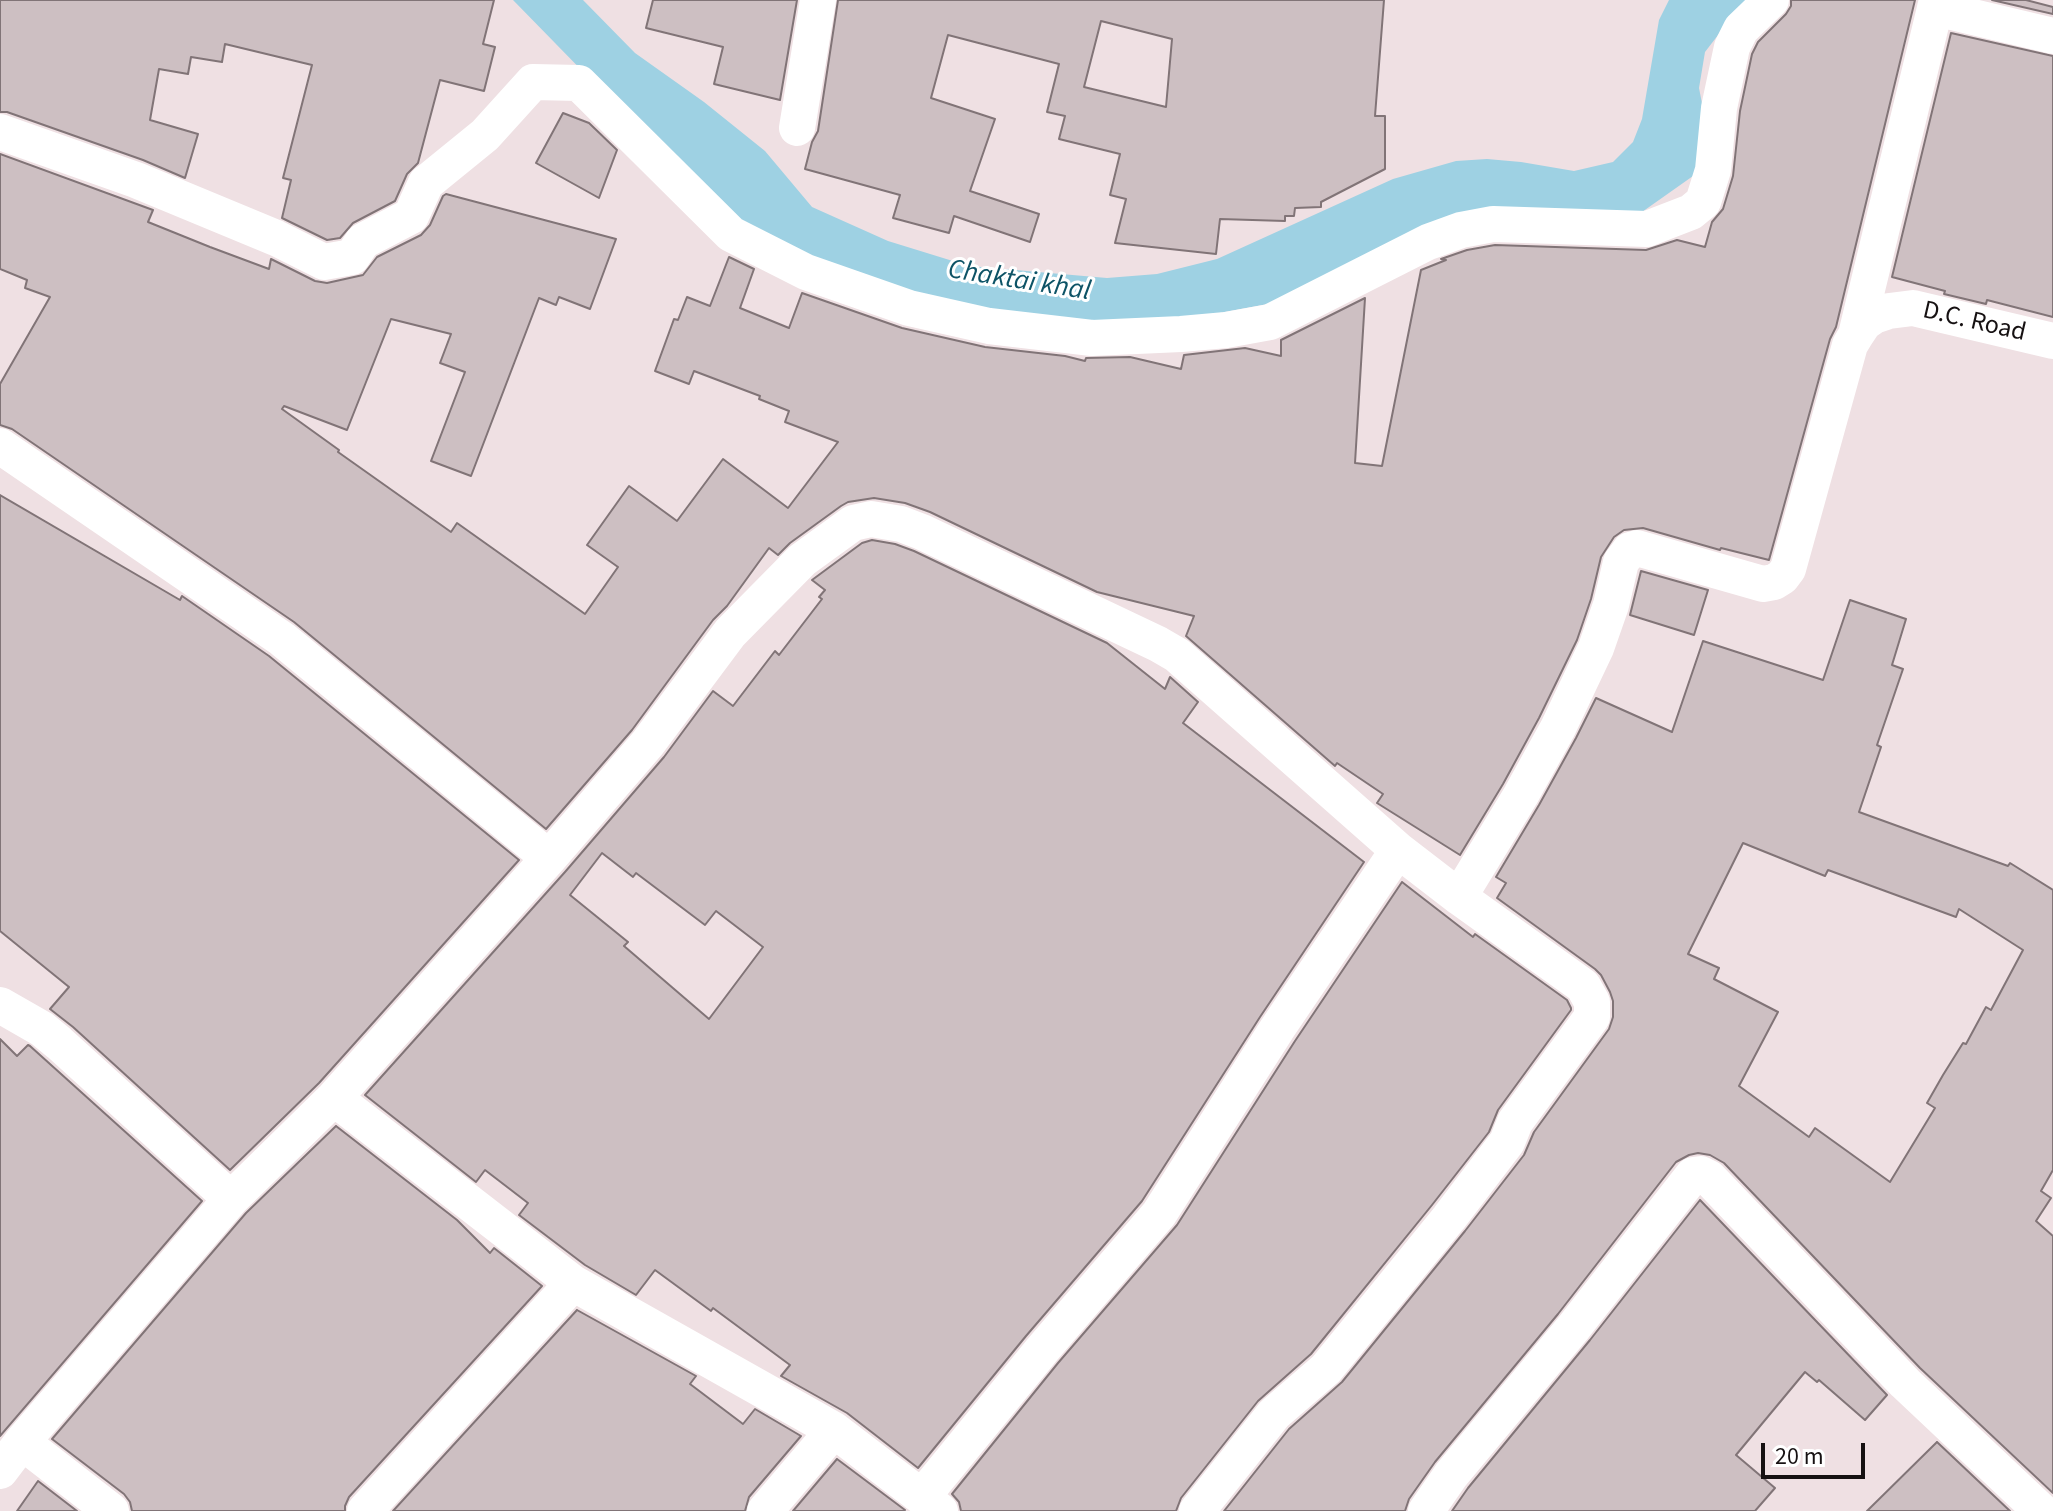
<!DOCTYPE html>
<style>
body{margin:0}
#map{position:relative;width:2053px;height:1511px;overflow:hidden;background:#efe0e3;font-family:"Source Sans 3",sans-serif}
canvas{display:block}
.scale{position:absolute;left:1761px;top:1443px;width:104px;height:36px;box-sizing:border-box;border:4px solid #161112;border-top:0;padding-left:10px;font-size:24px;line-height:28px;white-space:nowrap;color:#161112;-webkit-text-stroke:6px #fff;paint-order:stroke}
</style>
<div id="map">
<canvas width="2053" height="1511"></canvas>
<div class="scale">20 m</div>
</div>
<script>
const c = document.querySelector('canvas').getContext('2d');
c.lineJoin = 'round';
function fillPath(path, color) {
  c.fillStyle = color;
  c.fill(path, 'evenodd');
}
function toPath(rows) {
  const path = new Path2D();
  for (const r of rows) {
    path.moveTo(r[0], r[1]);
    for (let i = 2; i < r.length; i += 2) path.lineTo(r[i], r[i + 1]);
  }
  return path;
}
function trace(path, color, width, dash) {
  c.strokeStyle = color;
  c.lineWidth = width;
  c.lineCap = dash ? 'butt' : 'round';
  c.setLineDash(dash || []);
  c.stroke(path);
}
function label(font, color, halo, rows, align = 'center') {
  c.font = font + ' "Source Sans 3",sans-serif';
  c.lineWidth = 6;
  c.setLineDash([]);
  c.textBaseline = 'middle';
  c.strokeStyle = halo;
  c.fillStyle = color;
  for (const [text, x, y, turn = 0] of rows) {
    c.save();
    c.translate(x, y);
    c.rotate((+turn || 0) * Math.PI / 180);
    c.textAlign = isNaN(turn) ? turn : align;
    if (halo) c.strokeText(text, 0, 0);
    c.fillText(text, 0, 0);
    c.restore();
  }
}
fillPath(toPath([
 [513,0,583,0,635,53,704,102,765,151,812,207,888,241,969,266,1107,278,1157,274,1217,259,1393,179,1456,161,1487,159,1521,162,1574,171,1613,162,1633,142,1642,119,1659,20,1669,0,1752,0,1735,13,1705,52,1699,88,1709,139,1693,176,1642,212,1488,218,1300,298,1123,331,918,301,790,259,723,207,640,130]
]), '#9ed1e3');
const building = toPath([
 [0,0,494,0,483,44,495,47,484,91,440,80,418,163,407,174,395,201,353,223,340,238,327,240,282,218,291,180,283,178,312,65,225,44,222,62,191,57,188,74,159,69,150,120,198,134,185,178,143,160,7,112,0,112,0,0],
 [653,0,797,0,780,100,714,84,723,47,646,28,653,0],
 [838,0,1384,0,1375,116,1385,116,1385,169,1321,202,1321,207,1295,208,1294,216,1285,216,1285,221,1220,219,1216,254,1115,243,1126,199,1110,195,1120,154,1059,139,1065,116,1047,112,1059,64,948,35,931,98,995,119,970,191,1039,214,1030,242,954,216,949,233,893,218,900,195,805,169,812,142,818,131,838,0],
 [1101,21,1172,39,1166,107,1084,87,1101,21],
 [1791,0,1915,0,1836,327,1830,339,1769,560,1721,548,1720,550,1643,528,1624,530,1614,537,1601,557,1591,599,1577,640,1539,718,1503,784,1460,855,1377,803,1383,794,1337,763,1335,766,1186,636,1194,616,1097,592,930,512,905,503,874,498,848,502,841,506,790,543,778,555,769,548,727,606,713,620,632,730,546,829,294,622,12,429,0,425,0,384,50,297,25,288,27,280,0,269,0,154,153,210,148,222,210,247,269,269,271,259,315,281,327,283,363,275,377,257,421,235,430,225,443,196,446,194,616,239,590,309,559,297,556,305,539,298,471,476,431,461,465,372,440,363,451,334,391,319,347,430,284,406,282,409,339,450,338,452,451,532,457,523,585,614,618,567,587,545,629,486,677,521,723,459,788,508,838,442,785,422,789,411,759,399,760,396,694,371,689,384,655,371,674,319,678,320,687,297,710,306,729,257,754,269,740,308,789,328,802,293,902,328,985,347,1065,356,1085,361,1086,358,1130,357,1181,369,1184,355,1245,348,1281,356,1281,340,1365,298,1355,463,1382,466,1421,270,1446,260,1441,259,1467,250,1495,245,1646,250,1677,240,1705,247,1712,222,1723,209,1733,176,1740,111,1752,54,1758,42,1786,14,1791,6,1791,0],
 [1992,0,2026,0,2053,7,2053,14,1992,0],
 [1951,33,2053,56,2053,317,1987,300,1986,304,1944,294,1945,291,1892,277,1951,33],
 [563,113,589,123,617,150,599,198,536,163,563,113],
 [0,495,180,600,182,596,269,656,519,860,319,1083,230,1170,73,1027,50,1009,69,987,0,931,0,495],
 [872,540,895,544,914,551,1107,643,1165,689,1170,677,1198,702,1183,723,1364,862,1260,1017,1142,1201,1026,1336,918,1468,847,1413,781,1376,790,1365,713,1308,711,1311,655,1270,636,1295,585,1265,519,1215,528,1203,485,1170,476,1182,365,1095,565,872,664,757,713,691,733,706,775,651,779,655,822,599,819,597,825,590,812,580,862,543,872,540],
 [602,853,633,877,636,873,705,925,716,911,763,947,709,1019,624,946,628,942,570,895,602,853],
 [1641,571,1708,590,1694,635,1630,615,1641,571],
 [1850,600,1906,619,1892,665,1903,669,1877,745,1881,747,1859,812,2008,866,2010,863,2053,890,2053,1170,2041,1191,2051,1198,2036,1221,2053,1236,2053,1493,1920,1368,1724,1163,1710,1155,1698,1153,1689,1155,1676,1162,1558,1314,1435,1462,1409,1499,1405,1511,1224,1511,1289,1429,1342,1382,1465,1231,1524,1155,1534,1132,1609,1029,1613,1017,1613,1001,1610,992,1601,975,1595,969,1497,898,1506,883,1496,877,1539,805,1576,738,1596,698,1672,732,1703,641,1823,680,1850,600],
 [1743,843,1825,876,1828,870,1956,917,1959,909,2023,950,1991,1010,1986,1007,1966,1044,1963,1043,1943,1075,1927,1103,1935,1108,1890,1182,1815,1128,1809,1137,1739,1086,1778,1012,1714,979,1719,968,1688,954,1743,843],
 [1402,882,1473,937,1475,934,1567,1000,1571,1008,1571,1010,1498,1110,1489,1132,1432,1205,1311,1354,1258,1401,1181,1498,1176,1511,961,1511,959,1502,952,1494,1058,1363,1177,1225,1295,1041,1402,882],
 [0,1039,17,1056,28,1045,30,1046,202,1201,0,1436,0,1039],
 [336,1126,457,1220,490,1253,494,1248,542,1286,349,1497,345,1506,345,1511,132,1511,130,1502,124,1494,52,1439,246,1213,336,1126],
 [1700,1200,1887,1395,1865,1420,1819,1380,1817,1382,1805,1372,1736,1455,1775,1488,1755,1511,1452,1511,1468,1488,1590,1340,1700,1200],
 [577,1310,696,1376,690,1384,743,1424,755,1409,801,1436,749,1497,745,1511,393,1511,577,1310],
 [1937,1442,2010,1511,1867,1511,1937,1442],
 [837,1459,905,1510,904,1511,793,1511,837,1459],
 [38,1481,77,1511,17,1511,38,1481]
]);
fillPath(building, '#cdbfc2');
trace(building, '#817477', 2);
trace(toPath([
 [1935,8,2053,36],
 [797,128,818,0],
 [0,132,136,180,276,238,324,262,352,257,363,241,411,216,426,183,485,135,533,82,579,83,731,234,806,272,909,308,989,326,1092,338,1181,334,1226,330,1270,322,1428,242,1461,230,1493,224,1647,229,1691,212,1703,202,1713,170,1719,108,1732,47,1741,29,1771,0],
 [1856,335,1864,323,1874,316,1889,311,1913,308,2053,341],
 [0,446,282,639,549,858],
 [1459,897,1521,795,1558,728,1596,648,1611,605,1621,562,1630,550,1637,548,1763,584,1774,582,1782,577,1788,569,1850,345,1856,335,1937,0],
 [0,1005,42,1029,59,1043,231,1199],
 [334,1098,573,1283],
 [22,1442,111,1511],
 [0,1471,22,1442,231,1199,334,1098,549,858,648,743,730,633,802,560,853,523,871,519,901,524,922,532,1158,644,1177,655,1398,850,1459,897,1583,986,1592,1002,1592,1017,1515,1122,1507,1142,1449,1218,1326,1369,1274,1414,1197,1511],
 [922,1497,1042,1350,1159,1214,1277,1029,1398,850],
 [365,1511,573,1283,834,1430,940,1511],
 [765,1511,834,1430],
 [1426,1511,1451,1475,1574,1327,1693,1175,1701,1174,1709,1178,1905,1383,2041,1511]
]), '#fff', 36);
label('26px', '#161112', '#fff', [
 ["D.C. Road",1974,323,13]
]);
label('italic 28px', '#0d5366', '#fff', [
 ["Chaktai khal",1019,282,9]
]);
</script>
